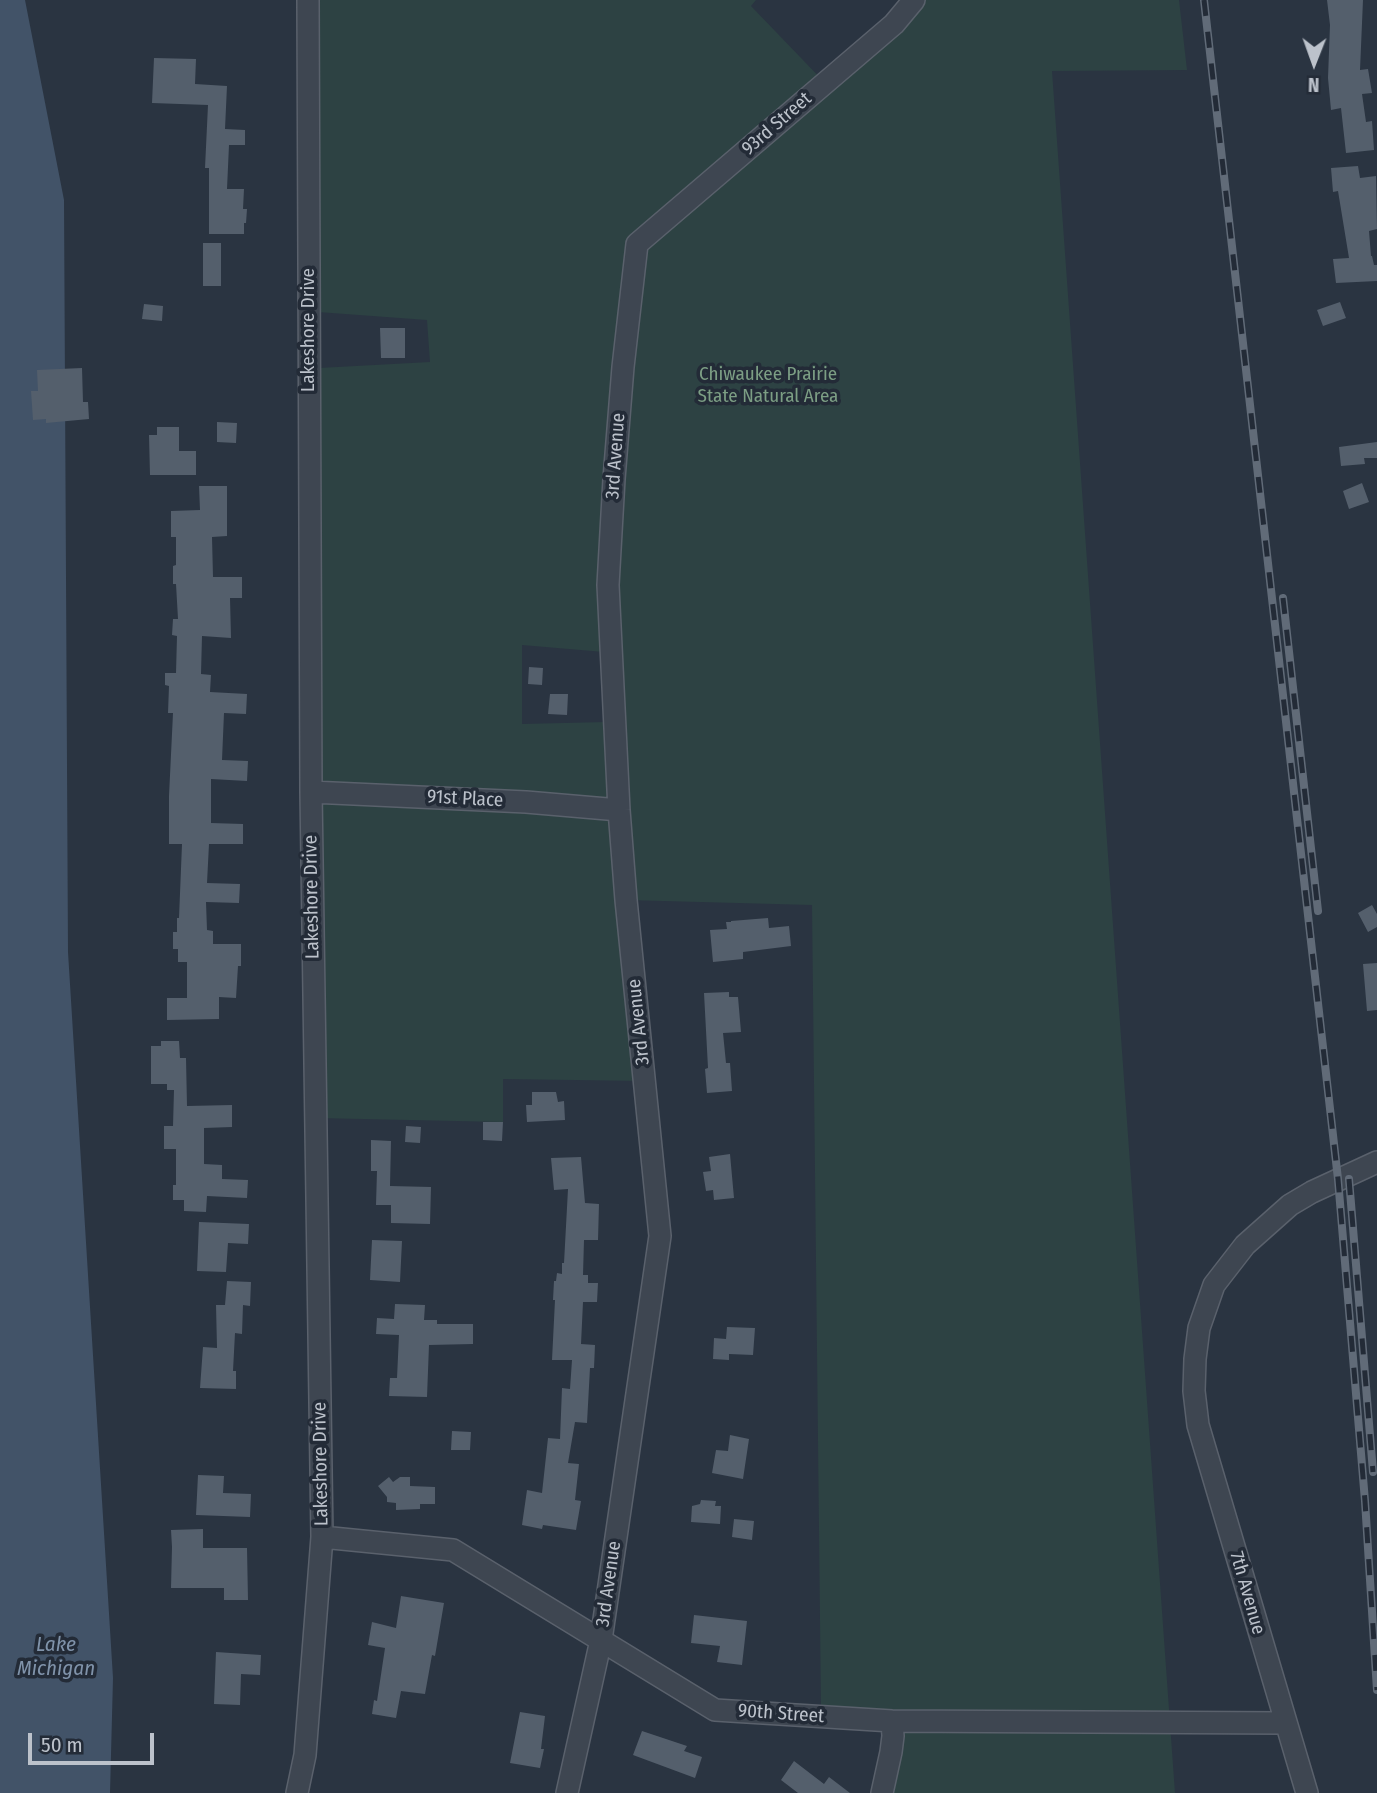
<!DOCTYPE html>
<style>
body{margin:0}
#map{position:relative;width:1377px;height:1793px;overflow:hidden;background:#2a3441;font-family:"Fira Sans Condensed",sans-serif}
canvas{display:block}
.north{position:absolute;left:1279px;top:28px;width:70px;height:70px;-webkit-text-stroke:5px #232b37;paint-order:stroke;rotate:181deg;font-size:19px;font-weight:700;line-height:28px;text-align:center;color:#bcc2cb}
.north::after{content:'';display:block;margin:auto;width:24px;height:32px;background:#bcc2cb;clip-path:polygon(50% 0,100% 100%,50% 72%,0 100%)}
.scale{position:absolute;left:28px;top:1733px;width:126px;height:32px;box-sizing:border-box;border:4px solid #bcc2cb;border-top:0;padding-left:9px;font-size:21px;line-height:24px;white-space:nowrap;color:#bcc2cb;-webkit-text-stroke:5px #232b37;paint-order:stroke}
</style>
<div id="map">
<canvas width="1377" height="1793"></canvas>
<div class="north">N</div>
<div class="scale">50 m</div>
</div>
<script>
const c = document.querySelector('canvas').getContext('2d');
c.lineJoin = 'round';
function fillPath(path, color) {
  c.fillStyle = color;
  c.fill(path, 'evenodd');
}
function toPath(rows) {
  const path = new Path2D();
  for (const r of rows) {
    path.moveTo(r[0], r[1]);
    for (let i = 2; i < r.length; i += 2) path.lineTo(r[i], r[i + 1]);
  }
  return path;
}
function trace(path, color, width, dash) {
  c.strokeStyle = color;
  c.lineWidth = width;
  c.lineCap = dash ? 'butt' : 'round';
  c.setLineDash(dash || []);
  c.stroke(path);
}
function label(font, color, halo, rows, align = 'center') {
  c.font = font + ' "Fira Sans Condensed",sans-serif';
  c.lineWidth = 7;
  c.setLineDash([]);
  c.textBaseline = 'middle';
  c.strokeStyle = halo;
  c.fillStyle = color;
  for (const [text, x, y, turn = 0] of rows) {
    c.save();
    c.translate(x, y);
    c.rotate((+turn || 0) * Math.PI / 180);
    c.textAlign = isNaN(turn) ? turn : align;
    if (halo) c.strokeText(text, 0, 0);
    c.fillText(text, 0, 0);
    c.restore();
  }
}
fillPath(toPath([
 [317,0,756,0,751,6,828,86,921,0,1179,0,1187,70,1052,71,1175,1793,890,1793,908,1712,821,1708,812,905,626,900,645,1081,503,1079,503,1122,316,1118,322,744,319,368,430,362,427,320,318,312],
 [522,645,604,652,606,722,522,724]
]), '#2d4243');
fillPath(toPath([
 [0,0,25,0,64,200,68,952,113,1678,110,1793,0,1793]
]), '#425368');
fillPath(toPath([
 [1327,0,1363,0,1360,70,1368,69,1372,93,1362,94,1366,122,1372,121,1374,150,1346,153,1341,108,1331,110,1328,78,1330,25],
 [154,58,196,59,195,84,227,86,225,129,245,130,245,145,229,145,227,189,244,189,243,209,247,209,246,223,244,223,244,234,209,234,209,168,205,168,208,105,152,103],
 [1358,166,1360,178,1376,176,1377,229,1369,231,1371,256,1372,256,1374,265,1377,265,1377,281,1336,283,1333,259,1349,258,1338,191,1333,192,1331,168],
 [203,243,221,243,221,286,203,286],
 [1340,302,1346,318,1323,326,1317,310],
 [144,304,163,306,162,321,142,319],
 [380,328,405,328,405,358,381,358],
 [82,368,83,402,88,402,89,419,46,423,46,419,33,420,31,391,38,391,37,370],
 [217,422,237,423,236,443,217,442],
 [157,427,179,427,179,451,196,451,196,475,150,475,149,435,157,435],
 [1377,442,1377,458,1364,458,1365,464,1341,466,1339,447],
 [1362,483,1369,502,1349,509,1343,491],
 [199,486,227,486,227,536,212,537,213,577,242,577,242,598,230,598,231,638,202,636,201,674,211,675,210,692,247,694,246,714,224,713,222,760,248,761,247,781,211,779,211,823,243,824,243,844,209,844,207,883,240,884,239,903,206,902,207,930,213,931,213,944,241,944,241,966,238,966,236,998,219,997,219,1019,167,1020,167,998,187,998,187,962,178,962,178,949,173,949,173,932,177,932,177,918,179,918,182,844,169,844,169,796,173,713,168,713,169,686,165,685,165,673,176,673,177,636,172,635,173,619,178,619,176,584,173,584,173,566,176,565,176,537,171,537,171,511,200,510],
 [529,667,543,668,542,685,528,684],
 [550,694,568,694,567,715,548,714],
 [1372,905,1377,914,1377,927,1368,932,1358,913],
 [768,918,769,928,789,926,791,946,743,952,743,959,713,962,710,930,727,929,726,922,731,922,731,921],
 [1377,963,1377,1010,1367,1011,1363,964],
 [729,992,729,997,738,997,741,1032,723,1033,726,1063,730,1063,732,1091,707,1093,705,1069,708,1068,704,993],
 [161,1041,179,1041,180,1058,186,1058,187,1106,232,1105,232,1127,204,1128,204,1164,222,1165,222,1179,248,1180,247,1198,207,1196,206,1212,184,1211,184,1200,173,1200,173,1185,176,1185,176,1149,164,1149,164,1126,173,1126,174,1090,167,1090,167,1084,151,1084,151,1046,161,1046],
 [532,1092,556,1092,558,1102,564,1101,565,1120,527,1122,526,1105,532,1105],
 [483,1122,503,1122,502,1141,483,1140],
 [406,1126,421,1127,420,1143,405,1142],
 [371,1140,391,1141,390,1186,431,1187,430,1224,391,1223,391,1205,376,1205,377,1171,371,1171],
 [730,1154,734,1198,714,1200,713,1190,706,1191,703,1172,711,1171,709,1157],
 [581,1157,585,1203,599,1204,598,1240,584,1240,583,1275,588,1275,588,1283,598,1283,597,1302,583,1302,581,1344,595,1345,594,1368,590,1368,587,1423,575,1422,568,1463,579,1464,575,1500,581,1501,576,1530,543,1525,542,1529,522,1525,527,1490,542,1493,548,1438,560,1439,562,1388,570,1389,572,1360,552,1360,555,1300,553,1300,554,1281,556,1281,557,1273,562,1274,562,1263,564,1263,568,1189,554,1190,551,1158],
 [199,1222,249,1224,248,1244,228,1243,226,1272,197,1271],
 [372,1240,402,1241,400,1282,370,1280],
 [227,1281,251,1282,250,1306,243,1305,242,1334,235,1333,233,1371,236,1371,236,1389,200,1388,203,1347,217,1348,216,1305,225,1305],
 [395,1304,425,1305,424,1320,437,1320,437,1324,473,1324,473,1344,429,1345,427,1397,389,1396,390,1378,397,1378,399,1335,376,1334,377,1318,394,1319],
 [727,1327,755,1328,753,1355,729,1354,729,1360,713,1359,714,1338,726,1339],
 [452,1431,471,1432,470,1450,451,1450],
 [730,1435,749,1439,743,1479,712,1473,716,1450,728,1451],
 [198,1475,224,1476,223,1493,251,1494,250,1517,196,1515],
 [389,1477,393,1482,400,1477,410,1477,410,1486,435,1487,435,1504,420,1504,420,1509,396,1510,396,1503,387,1502,387,1497,378,1486],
 [701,1500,716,1501,715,1506,721,1506,720,1524,691,1522,692,1506,700,1504],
 [734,1519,754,1521,752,1540,732,1537],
 [203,1529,203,1548,247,1548,248,1600,224,1600,224,1588,171,1588,172,1547,171,1530],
 [401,1596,444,1603,435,1656,432,1655,425,1694,401,1691,396,1718,372,1714,374,1700,377,1701,385,1648,368,1645,372,1622,396,1628],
 [694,1615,747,1621,742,1665,717,1662,720,1646,691,1643],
 [216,1652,261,1655,260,1675,241,1674,240,1705,214,1704],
 [520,1712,545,1716,541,1749,544,1749,540,1768,510,1763],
 [642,1731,687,1746,684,1751,702,1757,695,1778,633,1755],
 [794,1761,824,1784,829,1777,850,1793,798,1793,781,1780]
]), '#545f6c');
const minor = toPath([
 [311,792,526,802,619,810],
 [322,1537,453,1550,715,1710,892,1721,1285,1723],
 [297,1793,305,1755,322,1537,311,792,308,0],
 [567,1793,601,1640,660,1236,626,900,619,810,608,585,614,479,623,367,637,244,894,24,914,0],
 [882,1793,891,1752,893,1736,892,1721],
 [1307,1793,1198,1425,1194,1391,1195,1359,1199,1328,1214,1285,1245,1245,1290,1205,1312,1192,1377,1162]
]);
trace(minor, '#5a616c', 24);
trace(minor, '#3e4651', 21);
const rail = toPath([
 [1204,0,1338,1179,1365,1501,1377,1690],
 [1283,598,1318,911],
 [1349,1179,1373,1472]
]);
trace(rail, '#616b78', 8);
trace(rail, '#232b37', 5, [16]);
label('19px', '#bcc2cb', '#232b37', [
 ["93rd Street",777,124,-41],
 ["Lakeshore Drive",309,330,-90],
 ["3rd Avenue",616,456,-86],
 ["91st Place",465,799,3],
 ["Lakeshore Drive",312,897,-91],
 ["3rd Avenue",639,1022,-96],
 ["Lakeshore Drive",321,1464,-91],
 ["3rd Avenue",609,1584,-82],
 ["7th Avenue",1247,1593,74],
 ["90th Street",781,1714,4]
]);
label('19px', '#7c9e84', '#232b37', [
 ["Chiwaukee Prairie",768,375],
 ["State Natural Area",768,397]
]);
label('italic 21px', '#8093aa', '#232b37', [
 ["Lake",56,1645],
 ["Michigan",56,1669]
]);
</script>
